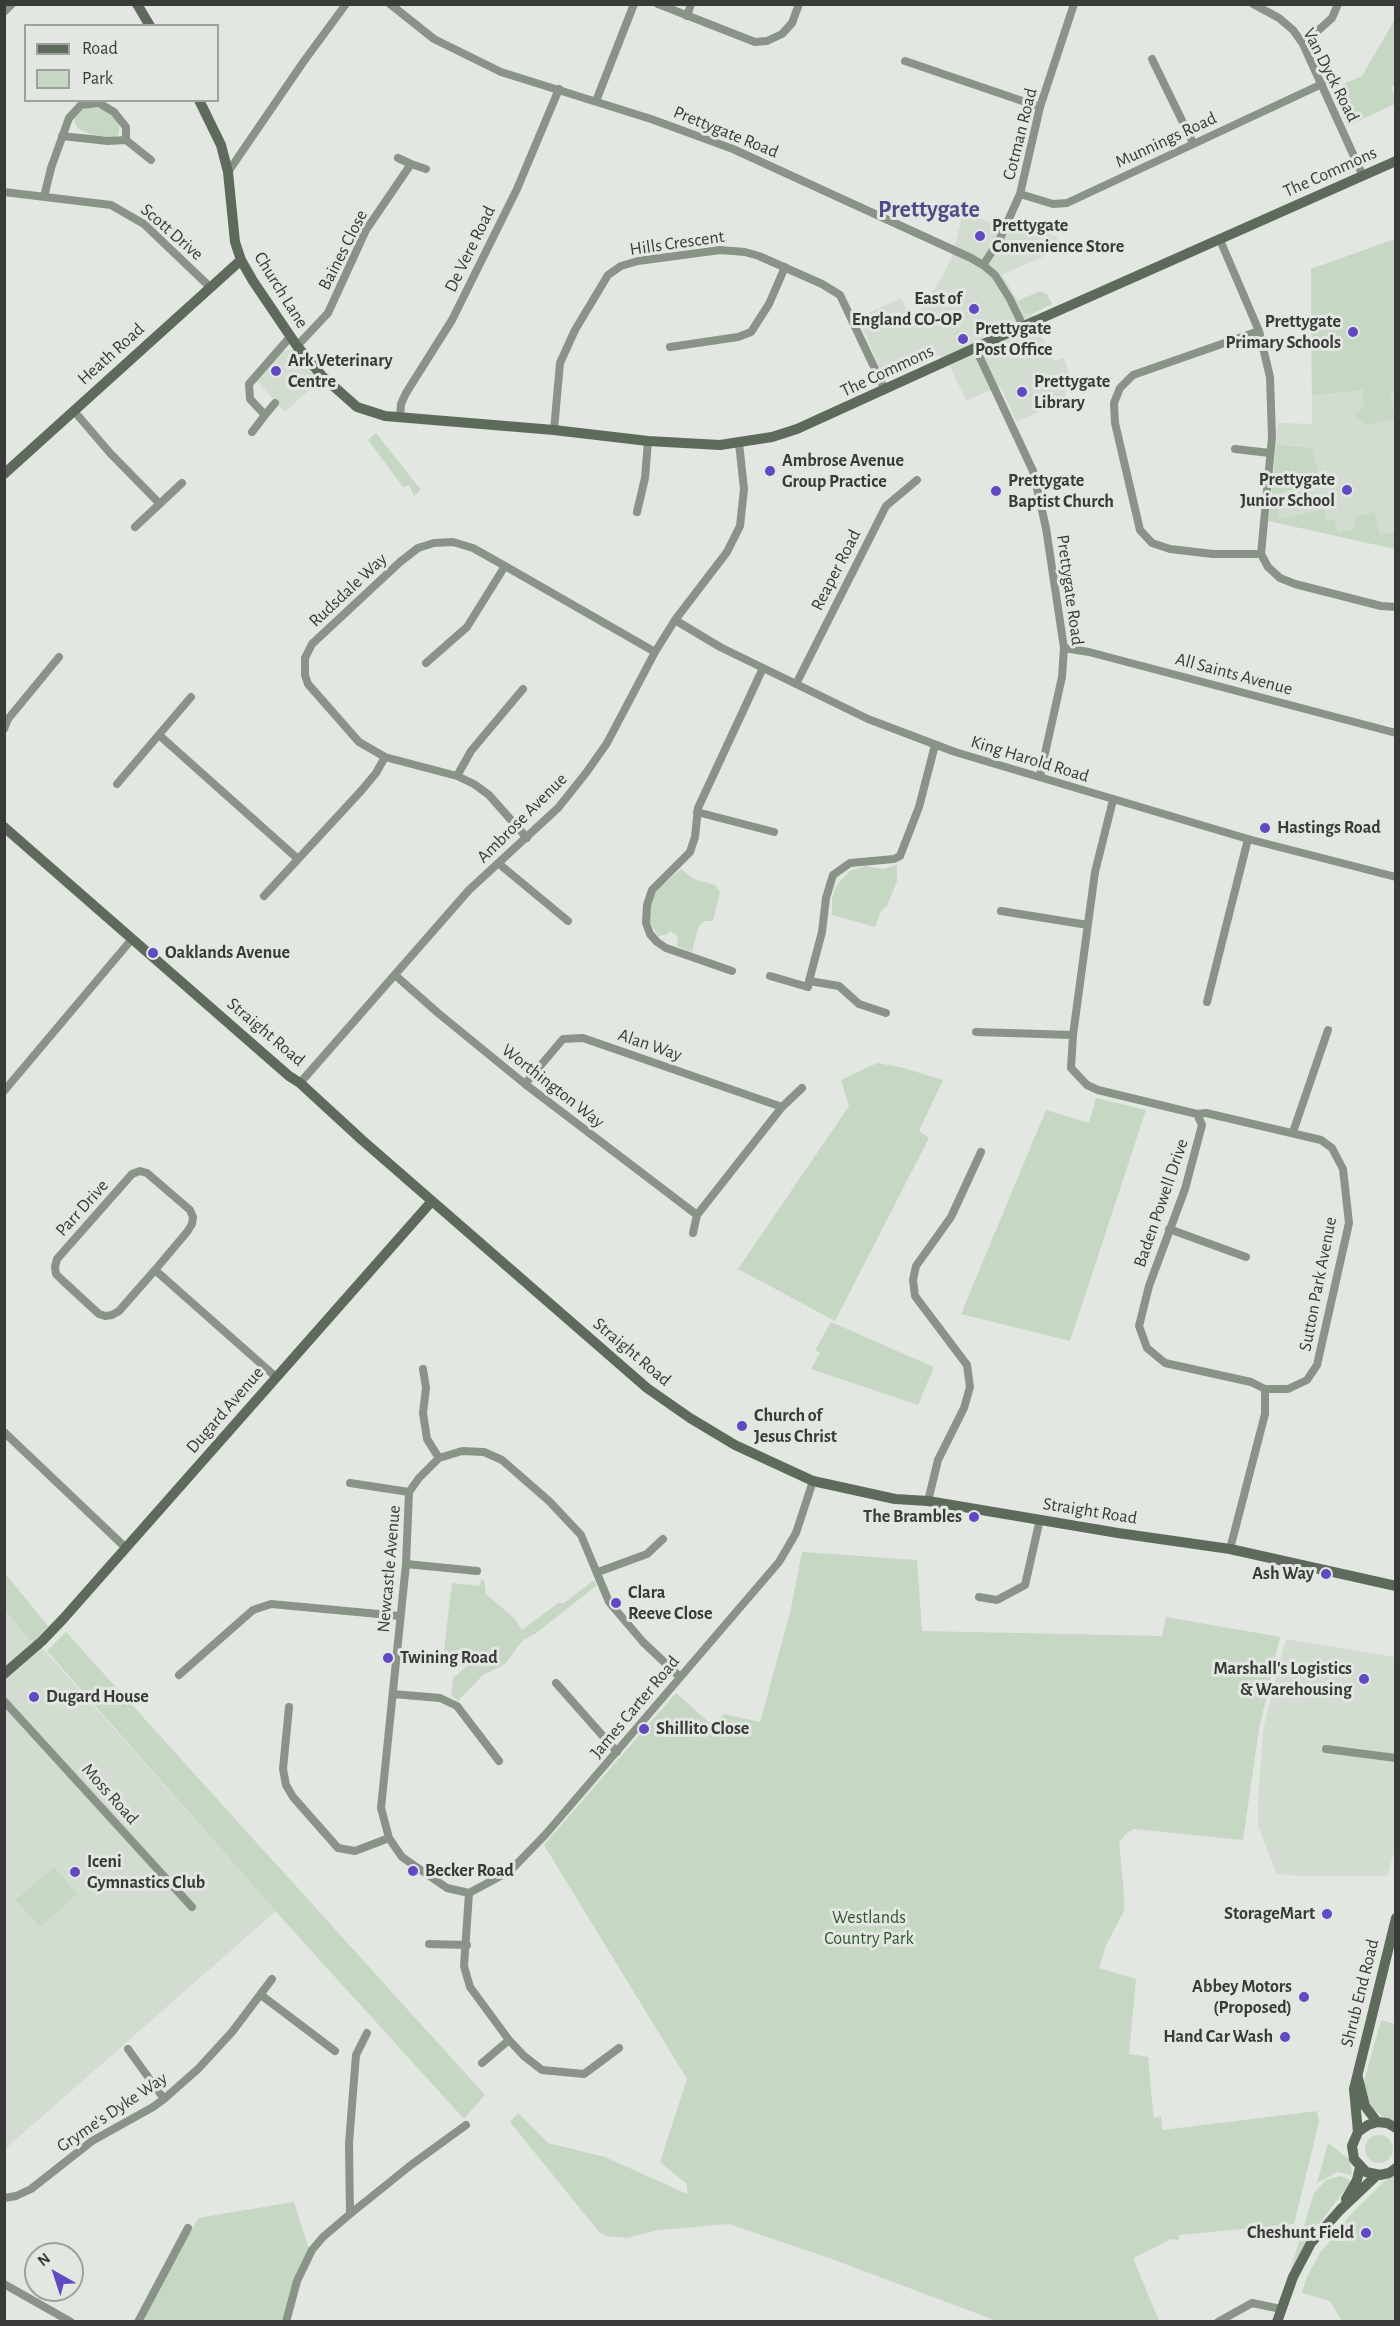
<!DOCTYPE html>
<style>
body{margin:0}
#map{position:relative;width:1400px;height:2326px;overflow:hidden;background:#e2e7e1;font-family:"Alegreya Sans",sans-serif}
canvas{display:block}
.frame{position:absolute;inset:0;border:6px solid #393b39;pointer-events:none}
.legend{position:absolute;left:24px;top:24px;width:195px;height:78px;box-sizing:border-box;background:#e2e7e1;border:2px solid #9ea29e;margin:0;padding:8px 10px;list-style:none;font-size:18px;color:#393b39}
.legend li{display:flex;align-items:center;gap:12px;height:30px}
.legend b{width:30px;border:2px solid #9ea29e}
.north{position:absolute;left:24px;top:2242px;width:60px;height:60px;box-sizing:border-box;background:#e2e7e1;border:2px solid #9ea29e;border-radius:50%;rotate:321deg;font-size:16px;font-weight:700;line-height:24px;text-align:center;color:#393b39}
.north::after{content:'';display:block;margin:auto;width:21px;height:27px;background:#6049c2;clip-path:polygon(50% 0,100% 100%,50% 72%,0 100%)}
</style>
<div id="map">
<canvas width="1400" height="2326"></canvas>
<div class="frame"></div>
<ul class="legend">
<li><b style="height:8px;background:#5e6b5c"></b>Road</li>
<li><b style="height:16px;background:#c6d8c4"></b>Park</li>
</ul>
<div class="north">N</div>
</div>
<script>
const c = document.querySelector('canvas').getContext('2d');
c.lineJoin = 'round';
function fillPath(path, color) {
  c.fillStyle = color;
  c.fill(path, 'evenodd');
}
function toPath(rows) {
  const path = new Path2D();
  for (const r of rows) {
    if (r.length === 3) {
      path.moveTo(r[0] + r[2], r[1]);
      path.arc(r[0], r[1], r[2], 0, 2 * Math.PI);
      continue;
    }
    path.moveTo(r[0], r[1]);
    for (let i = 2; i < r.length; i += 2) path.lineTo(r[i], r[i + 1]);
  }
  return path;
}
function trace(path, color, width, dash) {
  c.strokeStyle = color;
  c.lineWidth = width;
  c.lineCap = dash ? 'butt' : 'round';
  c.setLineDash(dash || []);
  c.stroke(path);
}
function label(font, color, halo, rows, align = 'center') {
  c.font = font + ' "Alegreya Sans",sans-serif';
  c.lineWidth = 6;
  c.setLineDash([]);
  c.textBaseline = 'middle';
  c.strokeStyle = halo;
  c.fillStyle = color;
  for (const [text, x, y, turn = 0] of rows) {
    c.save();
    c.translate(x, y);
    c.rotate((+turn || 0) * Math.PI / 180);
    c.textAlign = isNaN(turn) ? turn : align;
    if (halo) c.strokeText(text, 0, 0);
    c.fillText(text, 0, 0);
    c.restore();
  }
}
fillPath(toPath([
 [963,214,1000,225,1014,224,1057,237,1057,250,1002,275,1022,308,1028,314,1032,314,1053,361,1064,358,1073,386,1065,392,1067,402,1042,410,1017,422,1000,386,966,401,951,368,939,355,889,377,883,374,858,318,901,298,910,317,916,315,941,279,952,257],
 [1395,239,1395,549,1269,521,1278,423,1312,424,1311,269],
 [293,349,318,379,317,383,285,412,255,379,278,353],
 [4,1605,276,1911,5,2149,4,2149],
 [1286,1639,1395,1657,1396,1844,1387,1876,1297,1876,1276,1873,1258,1825,1258,1802,1263,1730]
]), '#d2dcd1');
fillPath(toPath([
 [1395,19,1395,85,1392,87,1395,104,1347,126,1332,89,1362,76],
 [92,107,103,109,113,116,119,124,119,134,114,138,106,137,92,135,79,129,75,124,74,116,79,111],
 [1395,239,1396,390,1390,391,1395,418,1368,425,1355,416,1364,406,1363,390,1312,395,1311,269],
 [1040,291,1047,294,1052,304,1032,314,1025,313,1018,301],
 [376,433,421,490,414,496,409,485,403,487,368,440],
 [1276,445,1312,448,1320,483,1278,493,1272,493],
 [1271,500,1276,500,1280,519,1324,509,1327,521,1334,519,1338,533,1356,528,1354,517,1374,512,1380,535,1395,532,1395,549,1269,521],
 [897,865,897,881,887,906,881,911,875,927,832,915,832,899,836,886,850,871,866,866,883,869],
 [681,869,694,879,715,885,720,892,713,921,705,921,699,925,692,952,677,946,678,936,670,931,666,935,658,936,650,922,649,910,655,892],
 [877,1063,900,1067,943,1080,919,1131,929,1138,835,1321,738,1269,849,1106,841,1080],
 [1096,1098,1146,1110,1070,1341,961,1314,1046,1110,1089,1123],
 [831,1322,934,1367,918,1405,811,1369,820,1353,815,1350],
 [802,1552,917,1560,922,1631,1162,1636,1166,1617,1280,1637,1259,1729,1243,1840,1134,1829,1128,1832,1119,1842,1124,1894,1124,1911,1106,1945,1099,1968,1136,1979,1129,2054,1148,2057,1153,2112,1154,2118,1161,2116,1162,2130,1317,2111,1319,2122,1294,2224,1179,2235,1179,2240,1172,2239,1133,2258,1159,2321,997,2321,829,2258,729,2224,658,2230,627,2238,606,2236,599,2232,510,2122,518,2113,548,2143,605,2157,687,2194,687,2184,660,2162,687,2079,544,1845,676,1693,712,1725,724,1714,760,1722,790,1613],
 [4,1572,48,1626,33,1643,5,1610],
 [481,1579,484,1580,486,1594,514,1618,522,1630,558,1603,564,1603,594,1580,597,1585,535,1634,523,1640,505,1664,483,1675,458,1701,451,1695,453,1678,467,1666,444,1650,452,1583,480,1586],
 [66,1632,485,2095,464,2119,287,1924,47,1651],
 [54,1867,77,1894,40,1927,16,1900],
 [1381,2020,1395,2024,1395,2123,1385,2119,1370,2106,1364,2082],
 [1379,2149,14],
 [1328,2143,1349,2159,1352,2172,1351,2175,1337,2172,1317,2183],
 [1395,2171,1395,2321,1342,2321,1330,2301,1302,2293,1306,2279,1320,2253,1352,2213],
 [1341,2176,1350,2180,1349,2184,1308,2239,1290,2271,1314,2193,1326,2180],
 [294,2202,309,2249,289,2296,283,2321,141,2322,198,2218]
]), '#c6d8c4');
trace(toPath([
 [390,4,434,39,501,72,651,119,733,149,971,258,983,265,995,275,1010,299,1023,326],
 [658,4,755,42,767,41,782,34,792,23,799,4],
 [1253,4,1279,18,1293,30,1303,44,1363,176],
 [4,12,12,4],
 [687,16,691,4],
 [1303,44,1332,18,1338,4],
 [1152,59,1193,143],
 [905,61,1040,107],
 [596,101,634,4],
 [62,136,108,141,126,140,151,160],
 [411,164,426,169],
 [228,172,304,61,346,4],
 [4,192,111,205,144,224,210,287],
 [1020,194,1053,204,1067,203,1322,84],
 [44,197,51,168,69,118,81,105,99,103,114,112,126,127,126,140],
 [1220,240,1259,331,1270,377,1272,437,1261,554,1268,567,1280,578,1295,584,1381,606,1396,607],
 [983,265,998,243,1020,194,1040,107,1074,4],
 [1259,331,1133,375,1120,388,1114,403,1115,423,1140,530,1152,543,1170,549,1213,554,1261,554],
 [297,346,328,313,366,230,411,164,398,158],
 [670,347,738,337,751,332,769,304,785,267],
 [975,347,1033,471,1046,528,1064,648,1062,677,1040,776],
 [74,411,110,453,160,504],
 [265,415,275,403],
 [400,417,401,404,406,393,452,320,517,189,559,89],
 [554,430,560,363,575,330,608,275,621,266,638,261,720,250,745,252,759,256,822,284,840,295,885,390],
 [252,432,265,415,250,399,249,384,291,336],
 [1235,449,1270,453],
 [637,512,645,478,648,441],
 [135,527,182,483],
 [675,620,720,647,868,719,955,752,1248,839,1396,877],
 [1064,648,1089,652,1396,733],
 [426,663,467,627,505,566],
 [796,684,886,506,917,480],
 [4,729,8,719,59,657],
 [159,735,298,859],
 [457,776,471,751,523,689],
 [117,784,191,697],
 [1113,800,1095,872,1073,1035,1071,1068,1087,1085,1098,1090,1197,1114,1202,1125,1185,1189,1149,1286,1139,1326,1147,1348,1165,1363,1251,1382,1265,1389,1265,1414,1230,1549],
 [697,812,774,832],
 [527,838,489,795,474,784,457,776,385,757,359,742,308,684,305,675,305,658,312,644,400,562,418,548,434,543,453,542,473,548,505,566,655,652],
 [498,863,568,921],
 [264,896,361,791,376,773,385,757],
 [1001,911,1088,925],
 [732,971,666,948,657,942,650,934,646,923,647,905,652,890,690,852,695,837,698,808,763,668],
 [395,975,438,1013,525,1084,697,1215],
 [770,976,808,987],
 [1207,1002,1248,839],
 [886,1013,859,1004,839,986,809,981,822,932,826,898,833,875,850,863,894,859,900,856,919,807,935,745],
 [976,1032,1073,1035],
 [300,1083,469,890,558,808,586,773,607,743,655,652,675,620,727,552,740,526,744,489,739,443],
 [525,1084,563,1039,583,1038,782,1107],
 [4,1091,132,939],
 [1197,1114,1206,1113,1321,1140,1332,1148,1343,1169,1349,1223,1317,1365,1307,1380,1288,1389,1265,1389],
 [1293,1132,1328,1030],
 [1169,1229,1246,1257],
 [693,1233,697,1215,782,1107,802,1088],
 [155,1270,187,1232,192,1224,193,1217,190,1210,147,1173,140,1171,132,1174,57,1259,55,1267,56,1274,62,1280,99,1314,105,1316,112,1315,119,1311,155,1270,276,1377],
 [423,1369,426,1388,423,1413,427,1439,439,1458],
 [4,1432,126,1548],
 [350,1483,409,1492],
 [928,1501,938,1460,964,1408,970,1387,967,1365,915,1296,913,1280,916,1266,951,1217,981,1152],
 [406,1564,477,1571],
 [598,1572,647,1554,663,1539],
 [979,1597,997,1600,1025,1585,1040,1519],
 [179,1675,253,1610,271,1604,400,1616],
 [680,1677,643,1642,609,1602,581,1535,549,1501,502,1460,484,1452,462,1451,439,1458,419,1478,409,1492,406,1564,381,1808,389,1838,402,1857,447,1888,469,1893,510,1871,545,1835,779,1562,796,1533,813,1481],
 [556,1683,617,1752],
 [393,1694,440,1698,457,1706,499,1761],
 [4,1701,192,1907],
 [289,1707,283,1769,286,1785,293,1797,338,1848,355,1851,389,1838],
 [1326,1749,1396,1758],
 [469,1893,464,1966,470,1987,509,2040,524,2056,542,2070,584,2074,619,2048],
 [429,1944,467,1945],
 [261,1995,335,2051],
 [128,2049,164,2099],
 [482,2063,509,2040],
 [4,2198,16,2196,31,2189,92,2141,153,2107,164,2099,198,2069,232,2032,272,1979],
 [350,2214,411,2165,466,2125],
 [4,2284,71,2322],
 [138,2322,188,2228],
 [286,2322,297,2281,312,2250,323,2237,350,2214,349,2143,356,2055,367,2033],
 [1218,2322,1252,2303,1281,2309]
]), '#899388', 8);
trace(toPath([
 [137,4,150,26],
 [199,100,221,145,228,172,235,242,241,260,253,281,297,346,322,376,357,407,385,416,554,430,648,441,720,445,772,437,797,429,999,337,1396,161],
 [4,474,241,260],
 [4,827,289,1076,300,1083,362,1140,647,1388,690,1418,735,1445,813,1481,895,1499,928,1501,1118,1533,1230,1549,1396,1586],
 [4,1674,42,1641,64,1618,432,1201],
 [1358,2078,1365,2106,1377,2122],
 [1396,2128,1387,2123,1377,2122,1368,2125,1358,2132,1352,2146,1354,2159,1366,2172,1380,2175,1389,2173,1396,2168],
 [1358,2132,1354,2089,1396,1918],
 [1346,2199,1357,2180,1360,2167],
 [1277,2322,1293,2277,1311,2243,1340,2210,1377,2175]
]), '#5e6b5c', 10);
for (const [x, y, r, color] of [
 [980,236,6,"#6049c2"],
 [974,309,6,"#6049c2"],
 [1353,332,6,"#6049c2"],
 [963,339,6,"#6049c2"],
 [276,371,6,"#6049c2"],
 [1022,392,6,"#6049c2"],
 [770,471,6,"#6049c2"],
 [1347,490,6,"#6049c2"],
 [996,491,6,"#6049c2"],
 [1265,828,6,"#6049c2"],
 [153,953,6,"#6049c2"],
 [742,1426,6,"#6049c2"],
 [974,1517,6,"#6049c2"],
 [1326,1574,6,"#6049c2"],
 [616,1603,6,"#6049c2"],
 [388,1658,6,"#6049c2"],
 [1364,1679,6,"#6049c2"],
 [34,1697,6,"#6049c2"],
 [644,1729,6,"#6049c2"],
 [413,1871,6,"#6049c2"],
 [75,1872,6,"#6049c2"],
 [1327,1914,6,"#6049c2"],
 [1304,1997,6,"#6049c2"],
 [1285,2037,6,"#6049c2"],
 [1366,2233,6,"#6049c2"]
]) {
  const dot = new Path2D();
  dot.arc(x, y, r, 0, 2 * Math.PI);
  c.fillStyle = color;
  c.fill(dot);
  trace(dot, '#e2e7e1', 2);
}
label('18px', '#393b39', '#e2e7e1', [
 ["Van Dyck Road",1331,75,63],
 ["Prettygate Road",726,132,22],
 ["Cotman Road",1020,134,-76],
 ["Munnings Road",1166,140,-25],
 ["The Commons",1330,172,-24],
 ["Scott Drive",172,232,41],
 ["Hills Crescent",677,243,-8],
 ["De Vere Road",470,249,-64],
 ["Baines Close",343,250,-63],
 ["Church Lane",281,290,58],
 ["Heath Road",111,354,-42],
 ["The Commons",887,371,-25],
 ["Reaper Road",836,570,-63],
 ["Rudsdale Way",348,590,-43],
 ["Prettygate Road",1070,590,82],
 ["All Saints Avenue",1234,674,15],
 ["King Harold Road",1030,759,17],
 ["Ambrose Avenue",522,818,-45],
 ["Straight Road",266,1032,40],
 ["Alan Way",650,1045,19],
 ["Worthington Way",553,1086,38],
 ["Baden Powell Drive",1161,1203,-71],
 ["Parr Drive",82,1208,-48],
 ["Sutton Park Avenue",1318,1284,-79],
 ["Straight Road",632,1352,40],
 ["Dugard Avenue",225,1410,-49],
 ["Straight Road",1090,1511,9],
 ["Newcastle Avenue",389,1569,-85],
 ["James Carter Road",635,1707,-50],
 ["Moss Road",110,1794,48],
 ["Shrub End Road",1360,1993,-76],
 ["Gryme's Dyke Way",112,2112,-34]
]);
label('bold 18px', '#393b39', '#e2e7e1', [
 ["Prettygate",992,226],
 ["Convenience Store",992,247],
 ["East of",962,299,"right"],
 ["England CO-OP",962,320,"right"],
 ["Prettygate",1341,322,"right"],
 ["Primary Schools",1341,343,"right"],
 ["Prettygate",975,329],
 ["Post Office",975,350],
 ["Ark Veterinary",288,361],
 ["Centre",288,382],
 ["Prettygate",1034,382],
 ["Library",1034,403],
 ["Ambrose Avenue",782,461],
 ["Group Practice",782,482],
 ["Prettygate",1335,480,"right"],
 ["Junior School",1335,501,"right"],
 ["Prettygate",1008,481],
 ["Baptist Church",1008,502],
 ["Hastings Road",1277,828],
 ["Oaklands Avenue",165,953],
 ["Church of",754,1416],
 ["Jesus Christ",754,1437],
 ["The Brambles",962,1517,"right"],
 ["Ash Way",1314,1574,"right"],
 ["Clara",628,1593],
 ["Reeve Close",628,1614],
 ["Twining Road",400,1658],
 ["Marshall's Logistics",1352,1669,"right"],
 ["& Warehousing",1352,1690,"right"],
 ["Dugard House",46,1697],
 ["Shillito Close",656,1729],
 ["Iceni",87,1862],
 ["Gymnastics Club",87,1883],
 ["Becker Road",425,1871],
 ["StorageMart",1315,1914,"right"],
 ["Abbey Motors",1292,1987,"right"],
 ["(Proposed)",1292,2008,"right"],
 ["Hand Car Wash",1273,2037,"right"],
 ["Cheshunt Field",1354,2233,"right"]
], 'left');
label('18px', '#32542f', '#e2e7e1', [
 ["Westlands",869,1918],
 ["Country Park",869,1939]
]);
label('bold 24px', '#514a89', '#e2e7e1', [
 ["Prettygate",929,210]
]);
</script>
